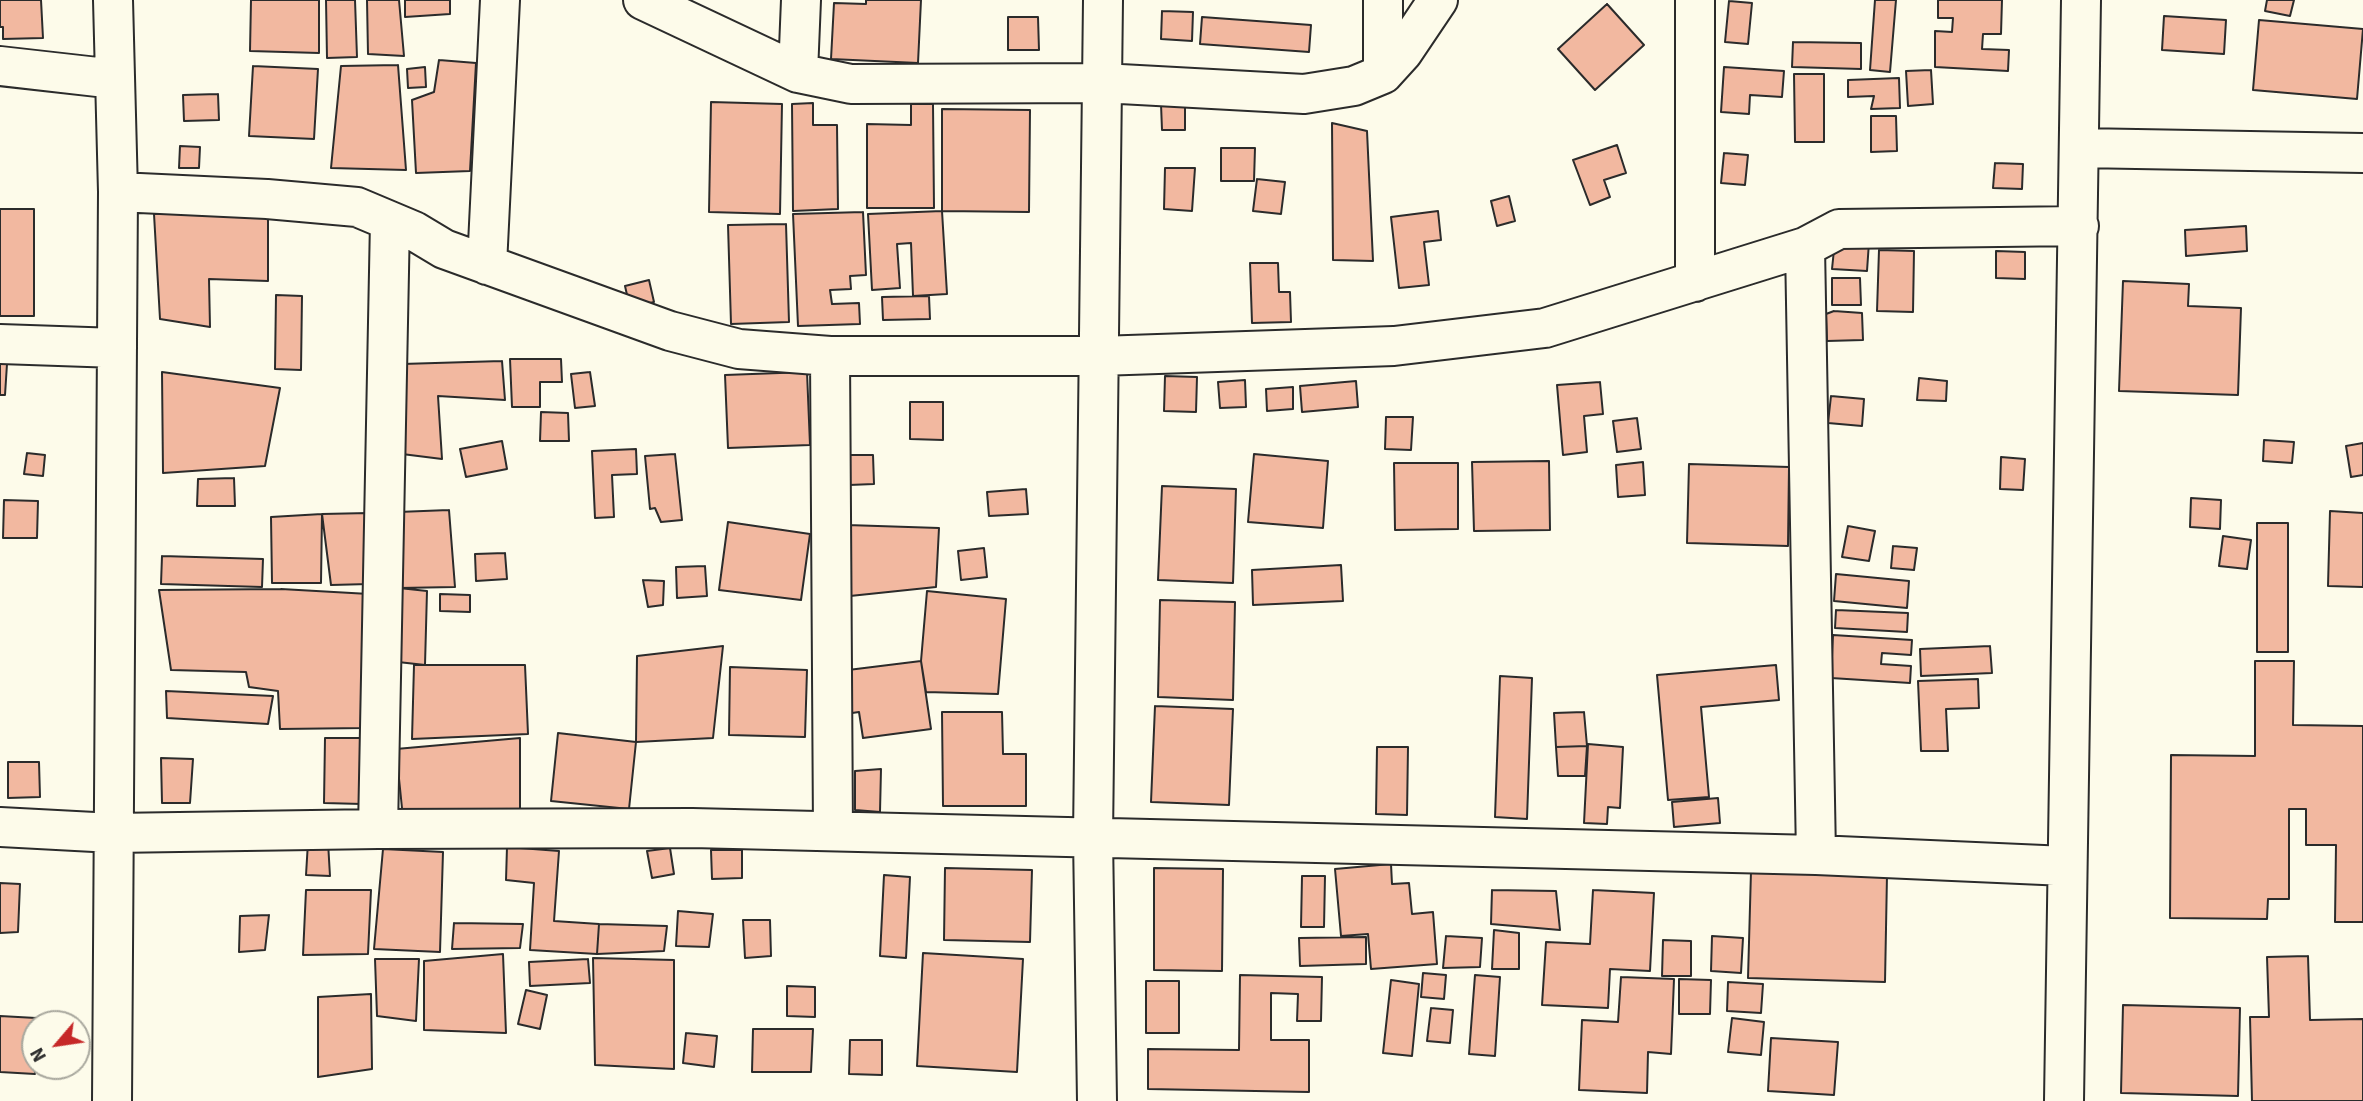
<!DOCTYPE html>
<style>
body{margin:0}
#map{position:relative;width:2363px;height:1101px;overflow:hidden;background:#fdfbea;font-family:"Source Sans 3",sans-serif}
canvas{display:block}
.north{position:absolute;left:21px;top:1010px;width:70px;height:70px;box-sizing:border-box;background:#fdfbea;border:2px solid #a9a89e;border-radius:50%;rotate:241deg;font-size:19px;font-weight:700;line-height:28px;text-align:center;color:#2b2b2b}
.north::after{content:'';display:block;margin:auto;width:24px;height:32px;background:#c62828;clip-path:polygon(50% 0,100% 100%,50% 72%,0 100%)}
</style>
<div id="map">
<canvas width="2363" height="1101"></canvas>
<div class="north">N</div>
</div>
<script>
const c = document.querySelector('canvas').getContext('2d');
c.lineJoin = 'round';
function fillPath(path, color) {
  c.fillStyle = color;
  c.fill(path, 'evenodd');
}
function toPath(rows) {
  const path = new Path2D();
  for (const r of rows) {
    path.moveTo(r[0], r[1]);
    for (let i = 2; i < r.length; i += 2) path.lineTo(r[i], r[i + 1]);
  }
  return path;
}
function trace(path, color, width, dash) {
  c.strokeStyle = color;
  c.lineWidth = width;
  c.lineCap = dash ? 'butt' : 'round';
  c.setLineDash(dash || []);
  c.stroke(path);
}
const building = toPath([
 [0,0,41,0,43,38,3,39,3,27,0,27,0,0],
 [251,0,319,0,319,53,250,51,251,0],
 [326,0,355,0,357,57,327,58,326,0],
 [367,0,399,0,404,56,368,54,367,0],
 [405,0,450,0,450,14,405,17,405,0],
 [866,0,921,0,918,63,831,59,834,3,866,4,866,0],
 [1875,0,1896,0,1890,72,1870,70,1875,0],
 [1938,0,2002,0,2001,34,1983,34,1982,49,2009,50,2008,71,1935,67,1935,31,1952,32,1953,18,1938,18,1938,0],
 [2267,0,2294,0,2290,16,2265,11,2267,0],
 [1729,1,1752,3,1748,44,1725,42,1729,1],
 [1607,4,1644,45,1595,90,1558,49,1607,4],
 [1162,11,1193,12,1192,41,1161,39,1162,11],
 [2164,16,2226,20,2224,54,2162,50,2164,16],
 [1008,17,1038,17,1039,50,1008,50,1008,17],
 [1202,17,1311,25,1309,52,1200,44,1202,17],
 [2259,20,2363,29,2357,99,2253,90,2259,20],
 [1793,42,1861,43,1861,69,1792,67,1793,42],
 [439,60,476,63,470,171,416,173,412,100,434,92,439,60],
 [398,65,406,170,331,168,341,66,398,65],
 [253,66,318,69,314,139,249,136,253,66],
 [425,67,426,87,408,88,407,69,425,67],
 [1724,67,1784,71,1782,97,1750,95,1749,114,1721,112,1724,67],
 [1931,70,1933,104,1908,106,1906,71,1931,70],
 [1794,74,1824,74,1824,142,1795,142,1794,74],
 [1899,78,1900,108,1871,109,1874,96,1848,97,1848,80,1899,78],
 [218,94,219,120,184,121,183,95,218,94],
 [711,102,782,104,780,214,709,212,711,102],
 [813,103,813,125,837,125,838,209,793,211,792,104,813,103],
 [911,104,933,104,934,208,867,208,867,124,911,125,911,104],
 [1161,104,1185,104,1185,130,1162,130,1161,104],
 [942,109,1030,110,1029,212,942,211,942,109],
 [1871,116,1896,116,1897,151,1871,152,1871,116],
 [1332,123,1367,131,1373,261,1333,260,1332,123],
 [1617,145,1626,173,1604,180,1610,197,1590,205,1573,160,1617,145],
 [180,146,200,147,199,168,179,168,180,146],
 [1221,148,1255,148,1254,181,1221,181,1221,148],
 [1724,153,1748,155,1745,185,1721,183,1724,153],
 [1995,163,2023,164,2022,189,1993,188,1995,163],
 [1165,168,1195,168,1192,211,1164,209,1165,168],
 [1257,179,1285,182,1281,214,1253,211,1257,179],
 [1509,196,1515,221,1497,226,1491,201,1509,196],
 [268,203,268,281,209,279,210,327,160,319,154,214,268,203],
 [0,209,34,209,34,316,0,316,0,209],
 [942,211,947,294,913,296,911,243,897,244,900,288,872,290,868,214,942,211],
 [1438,211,1441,240,1424,242,1429,285,1399,288,1391,217,1438,211],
 [863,212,866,275,850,276,851,289,830,290,832,304,859,303,860,324,798,326,793,214,863,212],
 [786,224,789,322,731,324,728,225,786,224],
 [2246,226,2247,251,2186,256,2185,230,2246,226],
 [1835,240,1869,242,1867,271,1832,269,1835,240],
 [1879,250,1914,251,1913,312,1877,311,1879,250],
 [1996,251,2025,252,2025,279,1996,278,1996,251],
 [1250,263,1278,263,1279,292,1290,292,1291,322,1252,323,1250,263],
 [1832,278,1860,278,1861,305,1832,305,1832,278],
 [649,280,654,302,630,308,625,286,649,280],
 [2123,281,2189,284,2188,306,2241,308,2238,395,2119,391,2123,281],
 [276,295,302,296,301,370,275,369,276,295],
 [929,296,930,319,883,320,882,297,929,296],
 [1834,311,1862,313,1863,340,1827,341,1826,314,1834,311],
 [510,359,561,359,562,382,540,382,540,407,512,407,510,359],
 [502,361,505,400,438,396,442,459,394,453,402,364,502,361],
 [0,364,7,364,5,395,0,395,0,364],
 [162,372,280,388,265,466,163,473,162,372],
 [590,372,595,406,575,408,571,374,590,372],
 [807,372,810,445,728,448,725,375,807,372],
 [1165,376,1197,377,1196,412,1164,411,1165,376],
 [1919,378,1947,381,1946,401,1917,400,1919,378],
 [1245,380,1246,407,1220,408,1218,382,1245,380],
 [1356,381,1358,407,1302,412,1300,386,1356,381],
 [1600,382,1603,414,1584,416,1587,452,1563,455,1557,385,1600,382],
 [1293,387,1293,409,1267,411,1266,389,1293,387],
 [1831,396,1864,399,1862,426,1828,423,1831,396],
 [910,402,943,402,943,440,910,439,910,402],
 [541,412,568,413,569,441,540,441,541,412],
 [1386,417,1413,417,1411,450,1385,449,1386,417],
 [1637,418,1641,449,1617,452,1613,421,1637,418],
 [2264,440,2294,442,2292,463,2263,461,2264,440],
 [502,441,507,469,466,477,460,449,502,441],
 [2363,443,2363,475,2351,477,2346,446,2363,443],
 [636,449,637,474,612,475,614,517,595,518,592,451,636,449],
 [27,453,45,455,43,476,24,474,27,453],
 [675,454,682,520,661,522,655,508,650,509,645,456,675,454],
 [1254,454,1328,461,1323,528,1248,522,1254,454],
 [848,455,873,455,874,484,849,485,848,455],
 [2001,457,2025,459,2023,490,2000,489,2001,457],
 [1549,461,1550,530,1474,531,1472,462,1549,461],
 [1643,462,1645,495,1618,497,1616,465,1643,462],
 [1394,463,1458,463,1458,529,1395,530,1394,463],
 [1689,464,1789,467,1788,546,1687,543,1689,464],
 [234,478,235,506,197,506,198,479,234,478],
 [1162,486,1236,489,1233,583,1158,580,1162,486],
 [1026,489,1028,514,989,516,987,492,1026,489],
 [2191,498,2221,500,2220,529,2190,527,2191,498],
 [4,500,38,501,37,538,3,538,4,500],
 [449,510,455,587,399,588,398,512,449,510],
 [2330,511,2363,513,2363,587,2328,586,2330,511],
 [369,513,369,584,331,585,322,514,369,513],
 [322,514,321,583,272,583,271,517,322,514],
 [728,522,810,534,801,600,719,590,728,522],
 [2257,523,2288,523,2288,652,2257,652,2257,523],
 [847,525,939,528,936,587,850,596,847,525],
 [1848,526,1875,531,1869,561,1842,557,1848,526],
 [2223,536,2251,540,2247,569,2219,566,2223,536],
 [1893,546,1917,548,1914,570,1891,568,1893,546],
 [984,548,987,577,961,580,958,551,984,548],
 [505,553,507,579,476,581,475,554,505,553],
 [162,556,263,559,262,587,161,584,162,556],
 [1341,565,1343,601,1253,605,1252,570,1341,565],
 [705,566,707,596,677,598,676,567,705,566],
 [1836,574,1909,581,1907,608,1834,601,1836,574],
 [643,580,664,581,663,605,648,607,643,580],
 [399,588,427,591,425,665,398,662,399,588],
 [281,589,369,594,365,728,280,729,278,691,249,687,246,672,171,670,159,590,281,589],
 [927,591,1006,599,998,694,926,692,921,661,927,591],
 [440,594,470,595,470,612,440,611,440,594],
 [1160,600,1235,602,1233,700,1158,697,1160,600],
 [1836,610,1908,613,1907,632,1835,628,1836,610],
 [1833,635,1912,640,1911,655,1882,653,1881,664,1911,666,1910,683,1831,678,1833,635],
 [723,646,713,738,636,742,637,656,723,646],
 [1990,646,1992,673,1921,676,1920,649,1990,646],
 [921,661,931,729,863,738,859,712,845,714,840,671,921,661],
 [2255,661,2294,661,2293,725,2363,726,2363,922,2335,922,2336,845,2306,845,2306,809,2289,809,2289,899,2268,899,2267,919,2170,918,2171,755,2255,756,2255,661],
 [414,665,525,665,528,734,412,739,414,665],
 [1776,665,1779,700,1701,707,1709,797,1668,800,1657,675,1776,665],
 [730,667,807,670,805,737,729,735,730,667],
 [1500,676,1532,678,1527,819,1495,817,1500,676],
 [1978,679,1979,708,1946,709,1948,751,1921,751,1918,681,1978,679],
 [166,691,273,696,268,724,167,718,166,691],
 [1155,706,1233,709,1229,805,1151,802,1155,706],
 [942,712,1002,712,1003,754,1026,754,1026,806,943,806,942,712],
 [1584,712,1587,746,1556,747,1554,713,1584,712],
 [558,733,636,742,629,809,551,801,558,733],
 [325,738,362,738,362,804,324,803,325,738],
 [520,738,520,813,403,818,396,749,520,738],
 [1588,744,1623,747,1620,808,1608,807,1607,824,1584,823,1588,744],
 [1587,746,1585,776,1558,776,1556,747,1587,746],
 [1377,747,1408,747,1407,815,1376,814,1377,747],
 [161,758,193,759,190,803,162,803,161,758],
 [8,762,39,762,40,797,8,798,8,762],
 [881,769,880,812,855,810,855,771,881,769],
 [1718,798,1720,823,1674,827,1672,802,1718,798],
 [308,842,328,842,330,876,306,875,308,842],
 [507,847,559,851,554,921,599,924,597,954,530,950,534,883,506,880,507,847],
 [670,848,674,874,652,878,647,851,670,848],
 [383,849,443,852,440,952,374,949,383,849],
 [711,850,742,850,742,878,712,879,711,850],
 [1391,864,1392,884,1409,883,1412,914,1433,912,1437,964,1371,969,1368,934,1341,936,1335,869,1391,864],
 [945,868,1032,870,1030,942,944,940,945,868],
 [1154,868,1223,869,1222,971,1154,970,1154,868],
 [1751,871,1887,875,1885,982,1748,978,1751,871],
 [884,875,910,877,906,958,880,956,884,875],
 [1302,876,1325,876,1324,927,1301,927,1302,876],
 [0,883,20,884,18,932,0,933,0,883],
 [306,890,371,890,368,954,303,955,306,890],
 [1492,890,1556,891,1560,930,1491,924,1492,890],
 [1593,890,1654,893,1650,971,1610,969,1608,1008,1542,1005,1546,942,1590,944,1593,890],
 [678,911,713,914,709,947,676,946,678,911],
 [269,915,265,950,239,952,240,916,269,915],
 [743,920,770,920,771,956,745,958,743,920],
 [454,923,523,924,520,948,452,949,454,923],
 [599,924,667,926,664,951,597,954,599,924],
 [1494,930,1519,933,1519,969,1492,969,1494,930],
 [1446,936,1482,938,1480,967,1443,968,1446,936],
 [1712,936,1743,938,1741,973,1711,971,1712,936],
 [1366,937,1366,964,1300,966,1299,938,1366,937],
 [1663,940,1691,941,1691,976,1662,976,1663,940],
 [923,953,1023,959,1017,1072,917,1066,923,953],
 [503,954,506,1033,424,1030,424,961,503,954],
 [2308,956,2310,1020,2363,1019,2363,1101,2252,1101,2250,1017,2269,1017,2267,957,2308,956],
 [593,958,674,960,674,1069,595,1065,593,958],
 [375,959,419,959,416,1021,377,1016,375,959],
 [588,959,590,983,530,986,529,962,588,959],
 [1423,973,1446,975,1444,999,1421,997,1423,973],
 [1240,975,1322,977,1321,1021,1297,1021,1298,994,1271,993,1271,1040,1309,1040,1309,1092,1148,1089,1148,1049,1239,1050,1240,975],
 [1475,975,1500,977,1495,1056,1469,1054,1475,975],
 [1621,977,1674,979,1671,1054,1648,1052,1647,1093,1579,1090,1582,1020,1618,1022,1621,977],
 [1679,979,1711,980,1710,1014,1679,1014,1679,979],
 [1391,980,1419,984,1412,1056,1383,1053,1391,980],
 [1146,981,1179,981,1179,1033,1146,1033,1146,981],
 [1728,982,1763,984,1761,1013,1727,1011,1728,982],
 [787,986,815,987,815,1017,787,1016,787,986],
 [526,990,547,995,540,1029,518,1024,526,990],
 [371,994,372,1069,318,1077,318,997,371,994],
 [2123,1005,2240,1008,2238,1096,2121,1093,2123,1005],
 [1431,1008,1453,1010,1450,1043,1427,1041,1431,1008],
 [0,1016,36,1018,35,1074,0,1072,0,1016],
 [1732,1018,1764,1022,1761,1055,1728,1052,1732,1018],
 [753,1029,813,1029,811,1072,752,1072,753,1029],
 [686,1033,717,1036,714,1067,683,1063,686,1033],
 [1771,1038,1838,1042,1834,1095,1768,1091,1771,1038],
 [850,1040,882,1040,882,1075,849,1074,850,1040]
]);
fillPath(building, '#f2b8a0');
trace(building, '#2b2b2b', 2);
const minor = toPath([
 [643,0,798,73,851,84,1102,83,1304,94,1354,86,1383,74,1403,52,1438,0],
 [1695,0,1695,282],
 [0,66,115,79],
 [798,73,801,0],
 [1383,74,1383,0],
 [2080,148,2363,153],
 [118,192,267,199,357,207,414,231,444,249,670,331,739,349,830,356,1099,356,1394,346,1545,328,1805,247,1839,229,2079,226],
 [1805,247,1816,855],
 [487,265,500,0],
 [0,344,117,348],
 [830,356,833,831],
 [0,827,113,833,378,829,692,828,1816,855,2066,866],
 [378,829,390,221],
 [112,1101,118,192,113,0],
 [1097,1101,1093,837,1103,0],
 [2064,1101,2081,0]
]);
trace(minor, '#2b2b2b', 42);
trace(minor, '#fdfbea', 38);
</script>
